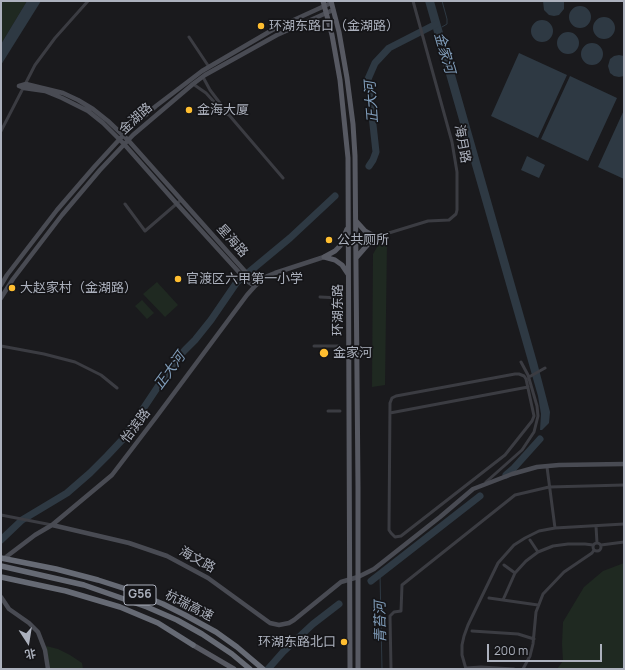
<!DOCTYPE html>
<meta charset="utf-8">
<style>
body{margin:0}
#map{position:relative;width:625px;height:670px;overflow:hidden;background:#1a1a1d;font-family:Manrope,"Noto Sans SC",sans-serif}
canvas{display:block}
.frame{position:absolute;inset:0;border:2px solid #acb1bd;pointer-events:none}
.north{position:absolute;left:8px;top:622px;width:40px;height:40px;-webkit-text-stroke:3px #151518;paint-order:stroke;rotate:168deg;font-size:11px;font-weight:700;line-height:16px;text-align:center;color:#acb1bd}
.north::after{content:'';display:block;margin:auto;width:14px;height:18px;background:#acb1bd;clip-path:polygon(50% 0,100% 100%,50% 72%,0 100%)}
.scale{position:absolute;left:487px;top:644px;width:115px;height:18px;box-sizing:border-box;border:2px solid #acb1bd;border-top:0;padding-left:5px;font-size:12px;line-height:14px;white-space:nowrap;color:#acb1bd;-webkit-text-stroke:3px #151518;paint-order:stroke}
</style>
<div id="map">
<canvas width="625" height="670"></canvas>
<div class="frame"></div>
<div class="north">北</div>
<div class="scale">200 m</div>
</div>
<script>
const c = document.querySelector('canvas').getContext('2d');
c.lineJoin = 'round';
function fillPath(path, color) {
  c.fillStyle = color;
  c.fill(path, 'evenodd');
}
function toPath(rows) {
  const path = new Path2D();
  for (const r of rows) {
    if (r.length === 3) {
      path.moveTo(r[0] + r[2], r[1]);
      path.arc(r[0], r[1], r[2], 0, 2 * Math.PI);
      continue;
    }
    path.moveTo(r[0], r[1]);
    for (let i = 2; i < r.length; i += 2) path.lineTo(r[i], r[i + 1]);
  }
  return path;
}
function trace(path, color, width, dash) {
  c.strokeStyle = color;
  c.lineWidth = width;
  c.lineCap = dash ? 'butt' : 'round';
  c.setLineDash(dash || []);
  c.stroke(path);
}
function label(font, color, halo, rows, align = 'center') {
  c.font = font + ' Manrope,"Noto Sans SC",sans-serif';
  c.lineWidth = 3.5;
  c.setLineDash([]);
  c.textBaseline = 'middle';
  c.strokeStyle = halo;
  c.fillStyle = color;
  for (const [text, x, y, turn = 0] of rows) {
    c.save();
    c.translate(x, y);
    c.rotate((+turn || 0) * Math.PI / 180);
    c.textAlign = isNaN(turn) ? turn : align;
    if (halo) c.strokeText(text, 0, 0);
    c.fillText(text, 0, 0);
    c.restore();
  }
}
fillPath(toPath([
 [1,1,27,1,1,44],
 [387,242,385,385,372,387,373,254,379,244],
 [157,282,178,305,165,317,143,294],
 [142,300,154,313,147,319,135,306],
 [624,563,624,669,557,669,563,661,562,644,563,622,584,587,603,571],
 [46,646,58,649,70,655,82,663,83,669,50,669]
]), '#1f2921');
fillPath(toPath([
 [27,1,41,1,1,65,1,44],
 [425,1,434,1,537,362,550,412,549,423,542,430,540,430,541,414,538,396],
 [543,1,564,1,564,9,559,15,554,16,549,15,544,10],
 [580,17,11],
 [604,28,11],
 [542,31,11],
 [568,43,11],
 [592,54,11],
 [519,53,567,75,538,138,491,116],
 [619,55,624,56,624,76,619,77,614,76,610,73,608,66,610,59,614,56],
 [570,76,617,98,588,161,541,139],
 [624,110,624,179,598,167],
 [527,156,545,165,539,178,521,170]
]), '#2e3943');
trace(toPath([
 [442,27,447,24,447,19,442,1],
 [380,574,382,669]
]), '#2e3943', 1);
trace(toPath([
 [369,166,373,160,376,152,368,79,375,63,389,48,436,24],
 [506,475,513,469,540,439],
 [1,540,22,520,67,493,90,473,107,456,123,439,175,361,185,350,195,340,211,320,237,282,290,238,335,196],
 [371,581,480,496],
 [268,669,283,652,313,624,339,604]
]), '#2e3943', 7);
trace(toPath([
 [189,37,209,67],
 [203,77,210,90,229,115,283,178],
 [193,84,206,93,224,113,229,115],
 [1,131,35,65,55,38,88,1],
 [125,204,145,231,181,200],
 [379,236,428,221,449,220,456,214,457,210,457,172,452,142,413,1],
 [320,297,340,298],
 [1,346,44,354,75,362,101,375,117,388],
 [314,346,340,346],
 [515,374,519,374,524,376,526,379,534,416,532,421,505,455,401,536,395,537,391,533,389,530,390,403,392,398,396,396,515,374],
 [529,377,545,368],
 [328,411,340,411],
 [390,413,528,387],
 [547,467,555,528],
 [486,482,522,450,534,432,538,416,537,406,528,375,521,362],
 [1,515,52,525],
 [596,526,597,543],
 [530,540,538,552],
 [597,547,4],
 [601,545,624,542],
 [504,565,515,573],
 [489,598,538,605],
 [503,600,515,573,526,561,538,552,553,546,568,544,585,544,593,545],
 [472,631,518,634,534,639],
 [466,668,481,667,514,669],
 [391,669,390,616,394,612,401,611,402,585,515,495,549,487,624,485],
 [466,669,462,655,462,645,464,636,468,625,498,563,514,545,525,538,539,531,555,528,624,524],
 [523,669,530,656,533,644,536,612,543,594,564,572,592,553,594,550]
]), '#3b3c42', 3);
trace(toPath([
 [19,86,26,84,63,93,78,100,93,109,108,121,128,140,251,278,255,286],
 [19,86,24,88,45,91,62,98,88,111,103,123,124,144,177,204,247,281,255,286],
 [1,285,7,275,57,210,95,166,128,130,156,106,202,71,274,29,331,3],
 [1,298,13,279,62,215,100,170,133,135,193,84,205,75,277,35,333,10],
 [52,525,129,543,167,556,208,578,270,623,279,625,289,623,294,620,341,582,358,577,374,569,440,517,473,489,512,474,537,467,559,465,624,464],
 [6,557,35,535,52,525,112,475,157,416,247,295,255,286,265,277,275,273,324,257],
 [1,597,9,609,29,623,38,632,45,650,48,669]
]), '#494b53', 4.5);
trace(toPath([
 [323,1,332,35,340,80,348,158,350,669],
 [331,1,339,32,347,78,353,124,355,156,358,487,358,669],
 [356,221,365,231,374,236,379,236,369,243,356,258],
 [347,229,340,246,335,251,324,257,335,260,342,265,348,274],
 [193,645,234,669]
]), '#575962', 5);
trace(toPath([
 [1,566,84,585,147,607,177,620,202,634,232,654,250,669],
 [1,577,66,591,120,607,158,623,193,645]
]), '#666a74', 5.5);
trace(toPath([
 [1,558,56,569,98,580,126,589,163,604,185,615,216,632,237,647,263,669]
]), '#666a74', 5.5);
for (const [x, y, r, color] of [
 [261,26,4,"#ffbe30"],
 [189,110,4,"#ffbe30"],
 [329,240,4,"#ffbe30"],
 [178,279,4,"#ffbe30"],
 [12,288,4,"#ffbe30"],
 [324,353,5,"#ffbe30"],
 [344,642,4,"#ffbe30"]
]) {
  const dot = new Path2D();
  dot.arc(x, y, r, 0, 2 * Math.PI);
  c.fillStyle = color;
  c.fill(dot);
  trace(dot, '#151518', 1.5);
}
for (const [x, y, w] of [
 [140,595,32]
]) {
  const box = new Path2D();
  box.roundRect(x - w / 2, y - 10, w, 20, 3);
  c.fillStyle = '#151518';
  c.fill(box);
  trace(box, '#acb1bd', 1);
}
label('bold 12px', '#acb1bd', null, [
 ["G56",140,595]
]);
label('13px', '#acb1bd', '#151518', [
 ["环湖东路口（金湖路）",269,26],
 ["金海大厦",197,110],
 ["公共厕所",337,240],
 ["官渡区六甲第一小学",186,279],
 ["大赵家村（金湖路）",20,288],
 ["金家河",333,353],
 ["环湖东路北口",336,642,"right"]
], 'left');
label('13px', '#acb1bd', '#151518', [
 ["金湖路",136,119,-42],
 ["海月路",462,144,80],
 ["星海路",232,241,48],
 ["环湖东路",338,310,-90],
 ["怡滨路",136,426,-53],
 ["海文路",197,560,29],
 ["杭瑞高速",189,606,27]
]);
label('italic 14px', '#819ebb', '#151518', [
 ["金家河",444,53,74],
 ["正大河",372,102,-94],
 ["正大河",170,371,-54],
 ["青苔河",381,622,-91]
]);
</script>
